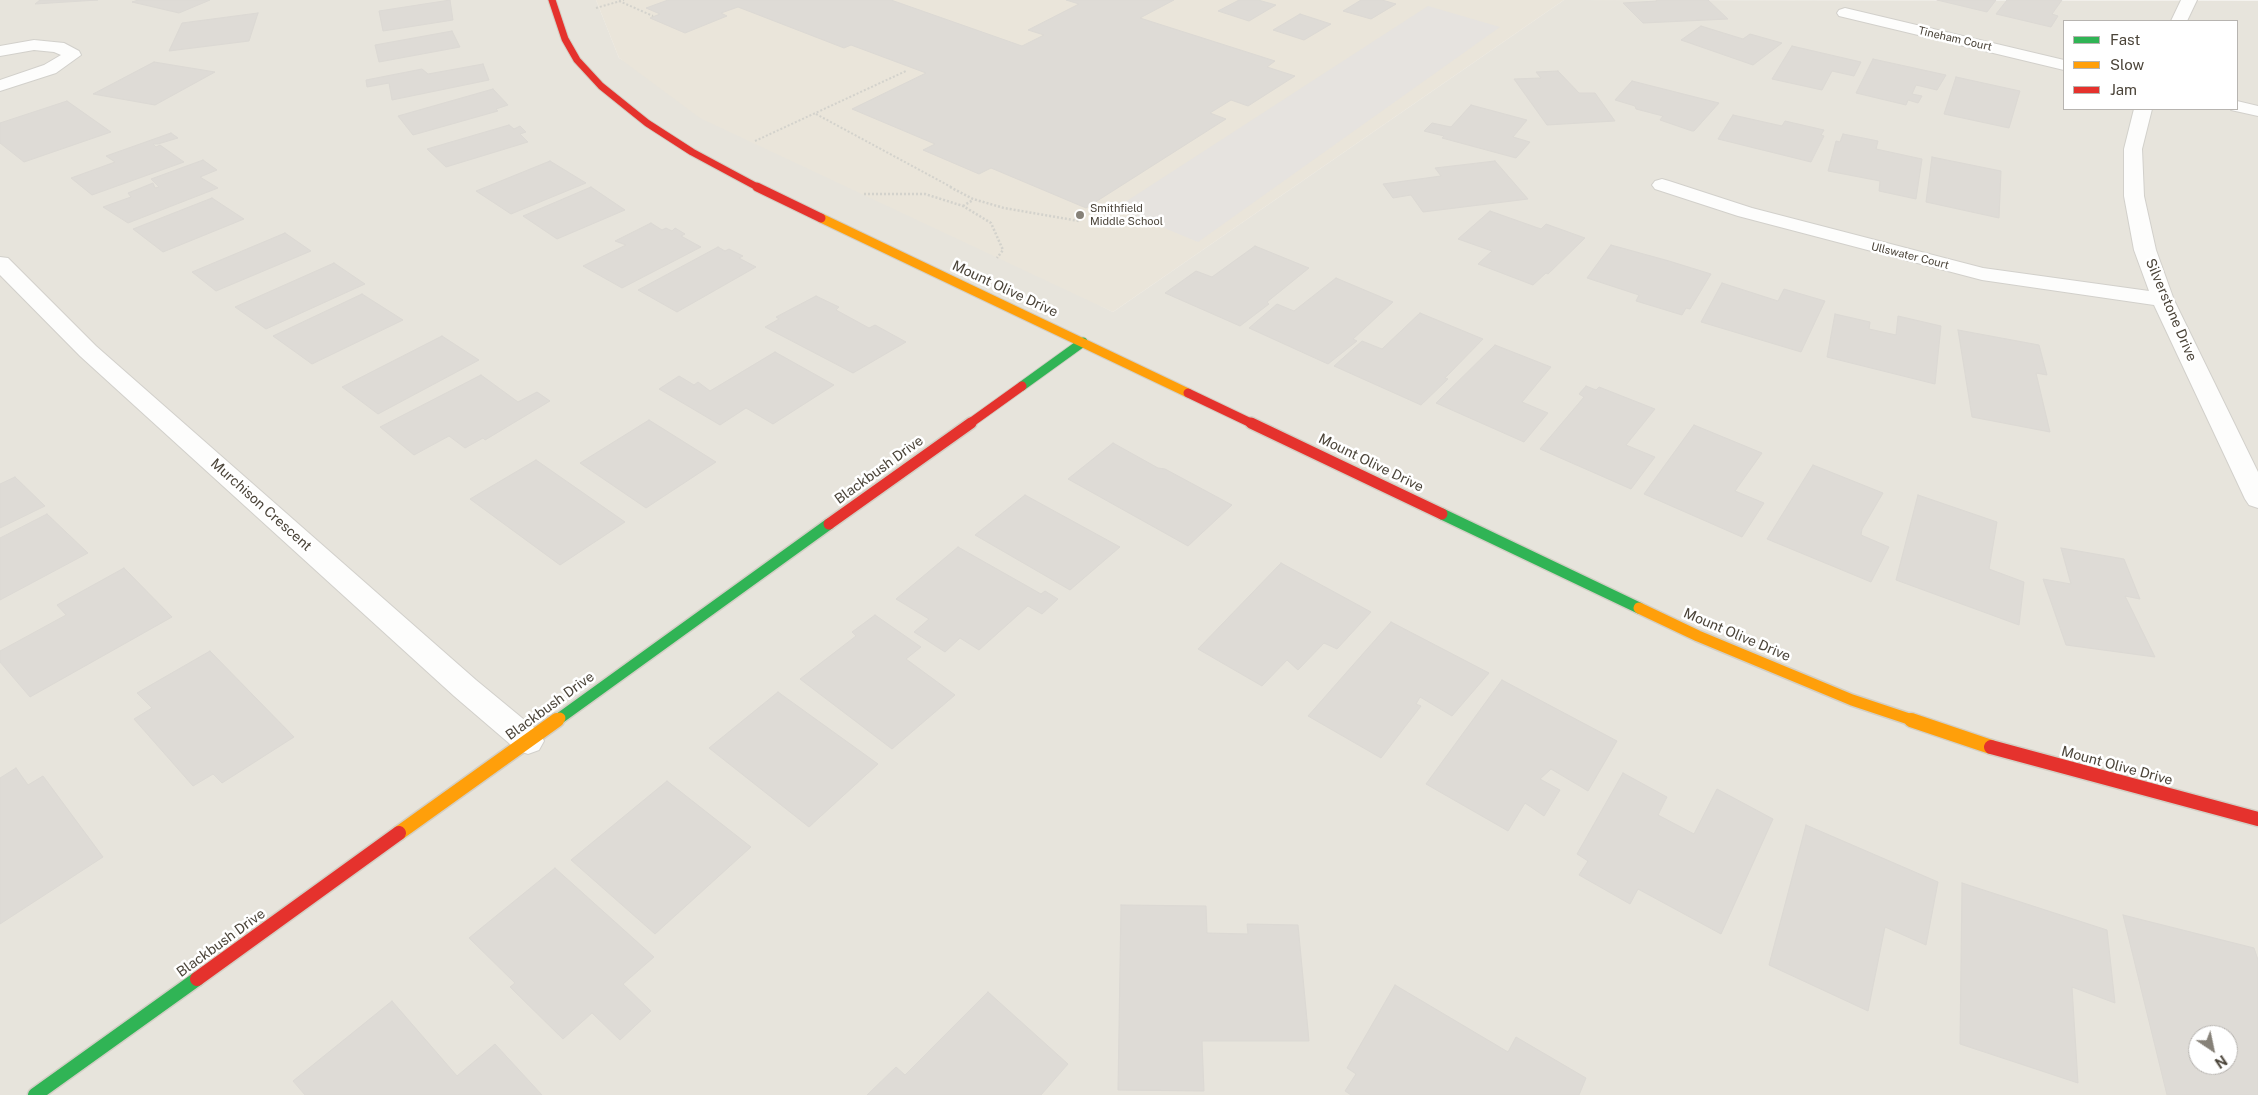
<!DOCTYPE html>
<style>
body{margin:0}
#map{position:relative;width:2258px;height:1095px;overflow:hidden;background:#f4f2ee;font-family:"Public Sans",sans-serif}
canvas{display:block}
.legend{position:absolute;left:2063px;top:20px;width:175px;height:90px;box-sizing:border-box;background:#fff;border:1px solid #b7b4b0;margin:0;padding:6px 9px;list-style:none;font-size:15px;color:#4b4439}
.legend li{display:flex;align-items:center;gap:10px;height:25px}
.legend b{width:25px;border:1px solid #b7b4b0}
.north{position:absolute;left:2188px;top:1025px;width:50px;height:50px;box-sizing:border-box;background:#fff;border:1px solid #b7b4b0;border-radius:50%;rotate:146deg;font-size:14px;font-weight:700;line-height:20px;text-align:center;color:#4b4439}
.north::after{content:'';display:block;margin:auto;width:18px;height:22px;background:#868178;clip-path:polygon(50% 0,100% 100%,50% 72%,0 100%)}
</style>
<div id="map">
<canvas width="2258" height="1095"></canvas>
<ul class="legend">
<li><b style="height:6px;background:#30b455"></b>Fast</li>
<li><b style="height:6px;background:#ff9f0a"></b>Slow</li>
<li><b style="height:6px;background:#e5322d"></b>Jam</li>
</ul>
<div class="north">N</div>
</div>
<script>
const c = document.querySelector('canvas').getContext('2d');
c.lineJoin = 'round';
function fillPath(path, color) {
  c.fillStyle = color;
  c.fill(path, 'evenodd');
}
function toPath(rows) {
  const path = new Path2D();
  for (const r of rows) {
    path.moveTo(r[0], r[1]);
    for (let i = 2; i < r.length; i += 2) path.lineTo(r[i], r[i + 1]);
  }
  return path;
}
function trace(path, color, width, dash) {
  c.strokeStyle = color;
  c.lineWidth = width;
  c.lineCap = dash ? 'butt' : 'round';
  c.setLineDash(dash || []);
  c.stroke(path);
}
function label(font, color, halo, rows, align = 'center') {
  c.font = font + ' "Public Sans",sans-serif';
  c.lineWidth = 5;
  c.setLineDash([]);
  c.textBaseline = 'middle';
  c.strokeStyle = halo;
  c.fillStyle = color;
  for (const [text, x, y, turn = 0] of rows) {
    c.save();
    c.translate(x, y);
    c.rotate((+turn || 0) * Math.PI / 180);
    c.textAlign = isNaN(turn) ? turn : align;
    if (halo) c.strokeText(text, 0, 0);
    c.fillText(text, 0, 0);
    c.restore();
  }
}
fillPath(toPath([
 [0,0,596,0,619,58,1113,312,1564,0,2258,1,2258,1095,0,1095],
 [2064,21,2237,21,2237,109,2064,109],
 [2198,1035,2228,1035,2228,1065,2198,1065]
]), '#e7e4dc');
fillPath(toPath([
 [596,0,1564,0,1113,312,700,118,619,58]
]), '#eae5da');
fillPath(toPath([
 [1428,6,1500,27,1198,242,1116,208]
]), '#e6e3df');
const building = toPath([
 [40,0,98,0,35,4,40,0],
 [138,0,210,0,179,13,132,2,138,0],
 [450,0,453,20,383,31,379,11,450,0],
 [668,0,891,0,1022,46,1044,35,1028,30,1079,4,1066,0,1174,0,1140,18,1275,61,1267,67,1295,76,1248,106,1231,100,1210,113,1226,119,1086,208,991,168,979,174,923,150,935,144,852,109,926,73,851,45,844,48,738,7,721,13,727,16,685,33,650,18,660,14,646,8,668,0],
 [1239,0,1258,0,1276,5,1249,21,1218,11,1239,0],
 [1361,0,1382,0,1396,4,1371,19,1343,11,1361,0],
 [1656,0,1708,0,1728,19,1643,23,1623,3,1657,1,1656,0],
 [1937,0,1996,0,1987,12,1937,0],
 [2007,0,2062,0,2052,14,2058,16,2051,27,1996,14,2007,0],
 [258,13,249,41,169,51,182,23,258,13],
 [1300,14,1331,24,1304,40,1273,30,1300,14],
 [1701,26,1743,39,1750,34,1782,43,1753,65,1681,40,1701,26],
 [452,31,460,47,379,62,375,45,452,31],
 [1792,46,1861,62,1854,76,1832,71,1822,90,1772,79,1792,46],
 [1873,59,1946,75,1937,90,1916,85,1912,94,1922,96,1918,103,1908,100,1906,105,1856,93,1873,59],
 [154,62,215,72,155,105,93,94,154,62],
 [483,64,489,80,392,100,389,83,367,87,366,80,422,69,428,74,483,64],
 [1558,71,1579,93,1595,93,1615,121,1547,125,1514,79,1541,78,1536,72,1558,71],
 [1956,77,2020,91,2009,128,1944,114,1956,77],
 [1632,81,1719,103,1694,131,1692,131,1660,120,1663,116,1636,109,1635,106,1615,100,1632,81],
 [493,89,508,105,496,109,498,111,413,135,398,116,493,89],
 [67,101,111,132,24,162,0,143,0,123,67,101],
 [1471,105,1527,120,1513,137,1530,142,1516,158,1442,138,1444,136,1424,131,1432,123,1451,127,1471,105],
 [1733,115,1782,126,1785,121,1824,130,1821,135,1824,136,1811,162,1718,139,1733,115],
 [509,125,514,129,520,126,526,132,520,134,528,142,446,167,427,149,509,125],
 [171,133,178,138,158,144,153,144,156,147,160,145,184,162,92,195,71,178,115,162,106,156,171,133],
 [1843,134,1878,141,1876,149,1922,159,1916,199,1879,191,1880,181,1828,171,1836,141,1840,142,1843,134],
 [1932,157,2001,171,1999,218,1926,202,1932,157],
 [203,160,217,170,200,177,218,188,128,223,103,207,131,197,128,193,153,183,155,188,159,187,151,179,203,160],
 [550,161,586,183,511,214,476,191,550,161],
 [1495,161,1528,199,1423,212,1411,195,1393,198,1383,184,1441,176,1435,168,1495,161],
 [591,187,625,210,557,239,523,216,591,187],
 [212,198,244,219,163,252,133,229,212,198],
 [1490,211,1541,229,1546,224,1585,238,1548,274,1546,273,1533,285,1478,264,1492,251,1458,239,1490,211],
 [651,223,662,230,666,228,672,231,675,228,685,234,681,236,701,247,622,288,583,266,626,245,615,241,651,223],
 [285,233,311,251,216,291,192,272,285,233],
 [1611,245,1669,261,1711,274,1690,309,1686,308,1682,315,1636,301,1639,295,1587,278,1611,245],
 [1255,246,1309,268,1267,302,1269,304,1240,326,1165,293,1196,271,1212,277,1255,246],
 [718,247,725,251,729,249,743,256,739,258,756,267,677,312,638,290,718,247],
 [334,263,365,284,266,329,235,307,334,263],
 [1336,278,1393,302,1353,339,1357,341,1328,364,1249,328,1277,304,1294,311,1336,278],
 [1722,283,1778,301,1784,289,1825,301,1801,352,1701,322,1722,283],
 [362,294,403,320,312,364,273,336,362,294],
 [816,296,839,307,836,310,869,328,875,325,906,342,853,373,765,327,779,319,776,317,816,296],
 [1420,313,1483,339,1445,378,1448,379,1421,405,1334,366,1362,341,1382,349,1420,313],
 [1835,314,1870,322,1869,329,1896,335,1898,316,1941,326,1935,384,1827,357,1835,314],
 [1958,330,2039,345,2047,375,2036,373,2050,432,1972,417,1958,330],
 [442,336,479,360,378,414,342,387,442,336],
 [1495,345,1551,367,1522,402,1548,413,1524,442,1436,403,1495,345],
 [775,352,834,385,773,424,746,408,720,425,659,389,679,376,694,385,698,382,710,391,775,352],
 [481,375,518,402,537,392,550,401,485,440,483,438,465,448,449,436,414,455,380,427,481,375],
 [1586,386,1596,390,1599,387,1655,409,1626,445,1655,457,1631,489,1540,449,1584,397,1579,394,1586,386],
 [649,420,716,462,646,508,580,463,649,420],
 [1694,425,1762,453,1735,491,1764,503,1742,537,1644,494,1694,425],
 [1113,443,1158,468,1165,469,1232,505,1188,546,1068,479,1113,443],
 [536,460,625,522,560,565,470,499,536,460],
 [1813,465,1883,493,1862,529,1861,535,1889,547,1871,582,1767,539,1813,465],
 [15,477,45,506,0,528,0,484,15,477],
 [1025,495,1120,547,1070,590,975,535,1025,495],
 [1918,495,1997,522,1989,569,2024,582,2019,625,1896,580,1918,495],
 [47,514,88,553,0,600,0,538,47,514],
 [958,547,1041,594,1045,591,1058,599,1042,614,1028,606,979,650,960,638,945,652,914,632,929,619,896,599,958,547],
 [2061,548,2124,559,2140,599,2125,596,2155,657,2066,645,2043,579,2071,584,2061,548],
 [1281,563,1371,612,1337,649,1324,643,1298,670,1287,660,1262,686,1198,649,1281,563],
 [124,568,172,617,30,697,0,662,0,651,66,615,57,605,124,568],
 [875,615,921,647,906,659,955,695,892,749,800,679,856,636,852,632,875,615],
 [1391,622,1489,673,1452,716,1420,697,1416,704,1421,706,1381,758,1308,716,1391,622],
 [210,651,294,737,222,783,213,774,193,786,134,719,152,708,137,693,210,651],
 [1502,680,1617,741,1588,791,1551,769,1540,779,1560,790,1544,816,1525,803,1508,831,1426,784,1502,680],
 [778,692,878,764,809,827,709,748,778,692],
 [16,768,28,785,43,776,103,857,0,924,0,778,16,768],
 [1623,773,1667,797,1658,815,1694,834,1717,789,1773,819,1721,934,1638,889,1630,904,1579,875,1588,861,1577,854,1623,773],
 [667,781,751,847,655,934,571,860,667,781],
 [1806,825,1938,882,1926,945,1885,927,1868,1011,1769,965,1806,825],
 [555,868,654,957,623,984,651,1011,620,1040,592,1013,563,1039,510,987,515,983,469,938,555,868],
 [1962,883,2107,930,2115,1003,2072,987,2078,1083,1960,1044,1962,883],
 [1121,905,1206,906,1207,933,1248,934,1247,924,1298,925,1309,1041,1202,1041,1204,1091,1118,1090,1121,905],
 [2123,915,2254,948,2258,960,2258,1095,2167,1095,2123,915],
 [2198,1035,2228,1035,2228,1065,2198,1065,2198,1035],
 [1395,985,1508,1052,1516,1037,1586,1078,1579,1095,1351,1095,1345,1091,1356,1074,1347,1068,1395,985],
 [988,992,1068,1064,1041,1095,867,1095,896,1067,905,1075,988,992],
 [392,1001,457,1076,495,1044,542,1095,305,1095,293,1081,392,1001]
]);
fillPath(building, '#dedbd6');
trace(building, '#dcd9d4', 1);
const street = toPath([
 [2181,0,2197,0,2187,21,2171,21,2181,0],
 [1845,8,2064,60,2064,70,1839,16,1837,13,1839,10,1845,8],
 [34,40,64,43,79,51,81,55,56,73,0,91,0,80,44,65,61,55,54,52,34,50,0,56,0,46,34,40],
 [2237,101,2258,106,2258,116,2231,110,2237,109,2237,101],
 [2134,109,2152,109,2142,149,2144,196,2156,250,2174,300,2258,472,2258,508,2249,505,2245,499,2154,305,1982,280,1738,216,1655,189,1652,185,1655,181,1662,179,1669,181,1752,208,1983,268,2149,291,2134,250,2124,196,2124,149,2134,109],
 [0,257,8,258,96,346,476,680,539,732,544,741,539,750,528,754,517,750,454,696,80,356,0,275,0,257]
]);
const fastFar2 = toPath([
 [1022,386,1083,342]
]);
const fastFar1 = toPath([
 [1442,514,1639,608],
 [560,718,829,524]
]);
const fast = toPath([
 [35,1095,197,979]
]);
const slowFar2 = toPath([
 [821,218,1188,393]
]);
const slowFar1 = toPath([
 [1639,608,1698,636,1852,700,1915,721],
 [555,721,560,718]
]);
const slow = toPath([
 [1911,720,1991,747],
 [399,833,557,720]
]);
const jamFar3 = toPath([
 [552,0,565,39,577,60,601,86,647,123,692,152,759,188]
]);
const jamFar2 = toPath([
 [757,187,821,218],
 [1188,393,1253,424],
 [969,424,1022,386]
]);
const jamFar1 = toPath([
 [1251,423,1442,514],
 [829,524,971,423]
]);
const jam = toPath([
 [1991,747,2258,819],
 [197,979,399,833]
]);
trace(street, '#d2d0cb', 2);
trace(fastFar2, '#d3cfc5', 11);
trace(fastFar1, '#d3cfc5', 14);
trace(fast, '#d3cfc5', 17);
trace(slowFar2, '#d3cfc5', 11);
trace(slowFar1, '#d3cfc5', 14);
trace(slow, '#d3cfc5', 17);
trace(jamFar3, '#d3cfc5', 9);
trace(jamFar2, '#d3cfc5', 11);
trace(jamFar1, '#d3cfc5', 14);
trace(jam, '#d3cfc5', 17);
trace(toPath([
 [619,1,653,16],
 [596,8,624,0],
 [816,114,953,188],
 [755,141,906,71]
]), '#d3d2cc', 2, [2, 2]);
trace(toPath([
 [950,187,973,199,1004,208,1079,221],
 [864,194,925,194,963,206,991,223,1003,250,997,258],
 [963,206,973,200]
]), '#d3d2cc', 2.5, [2, 2]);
fillPath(street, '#fdfdfc');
trace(fastFar2, '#30b455', 9);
trace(fastFar1, '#30b455', 11);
trace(fast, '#30b455', 14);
trace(slowFar2, '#ff9f0a', 9);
trace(slowFar1, '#ff9f0a', 11);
trace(slow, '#ff9f0a', 14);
trace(jamFar3, '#e5322d', 7);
trace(jamFar2, '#e5322d', 9);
trace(jamFar1, '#e5322d', 11);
trace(jam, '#e5322d', 14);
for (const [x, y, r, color] of [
 [1080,215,5,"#868178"]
]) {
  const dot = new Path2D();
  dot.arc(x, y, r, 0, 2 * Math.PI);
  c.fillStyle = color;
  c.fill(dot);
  trace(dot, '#fff', 2);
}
label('11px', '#4b4439', '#fff', [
 ["Tineham Court",1955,39,13],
 ["Ullswater Court",1910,256,14]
]);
label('11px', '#4b4439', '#fff', [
 ["Smithfield",1090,209],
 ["Middle School",1090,222]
], 'left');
label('14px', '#4b4439', '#fff', [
 ["Mount Olive Drive",1005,289,25],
 ["Silverstone Drive",2171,310,67],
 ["Mount Olive Drive",1371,463,26],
 ["Blackbush Drive",879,470,-36],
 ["Murchison Crescent",261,505,42],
 ["Mount Olive Drive",1737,635,23],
 ["Blackbush Drive",550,706,-36],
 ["Mount Olive Drive",2117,766,15],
 ["Blackbush Drive",221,943,-36]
]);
</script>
